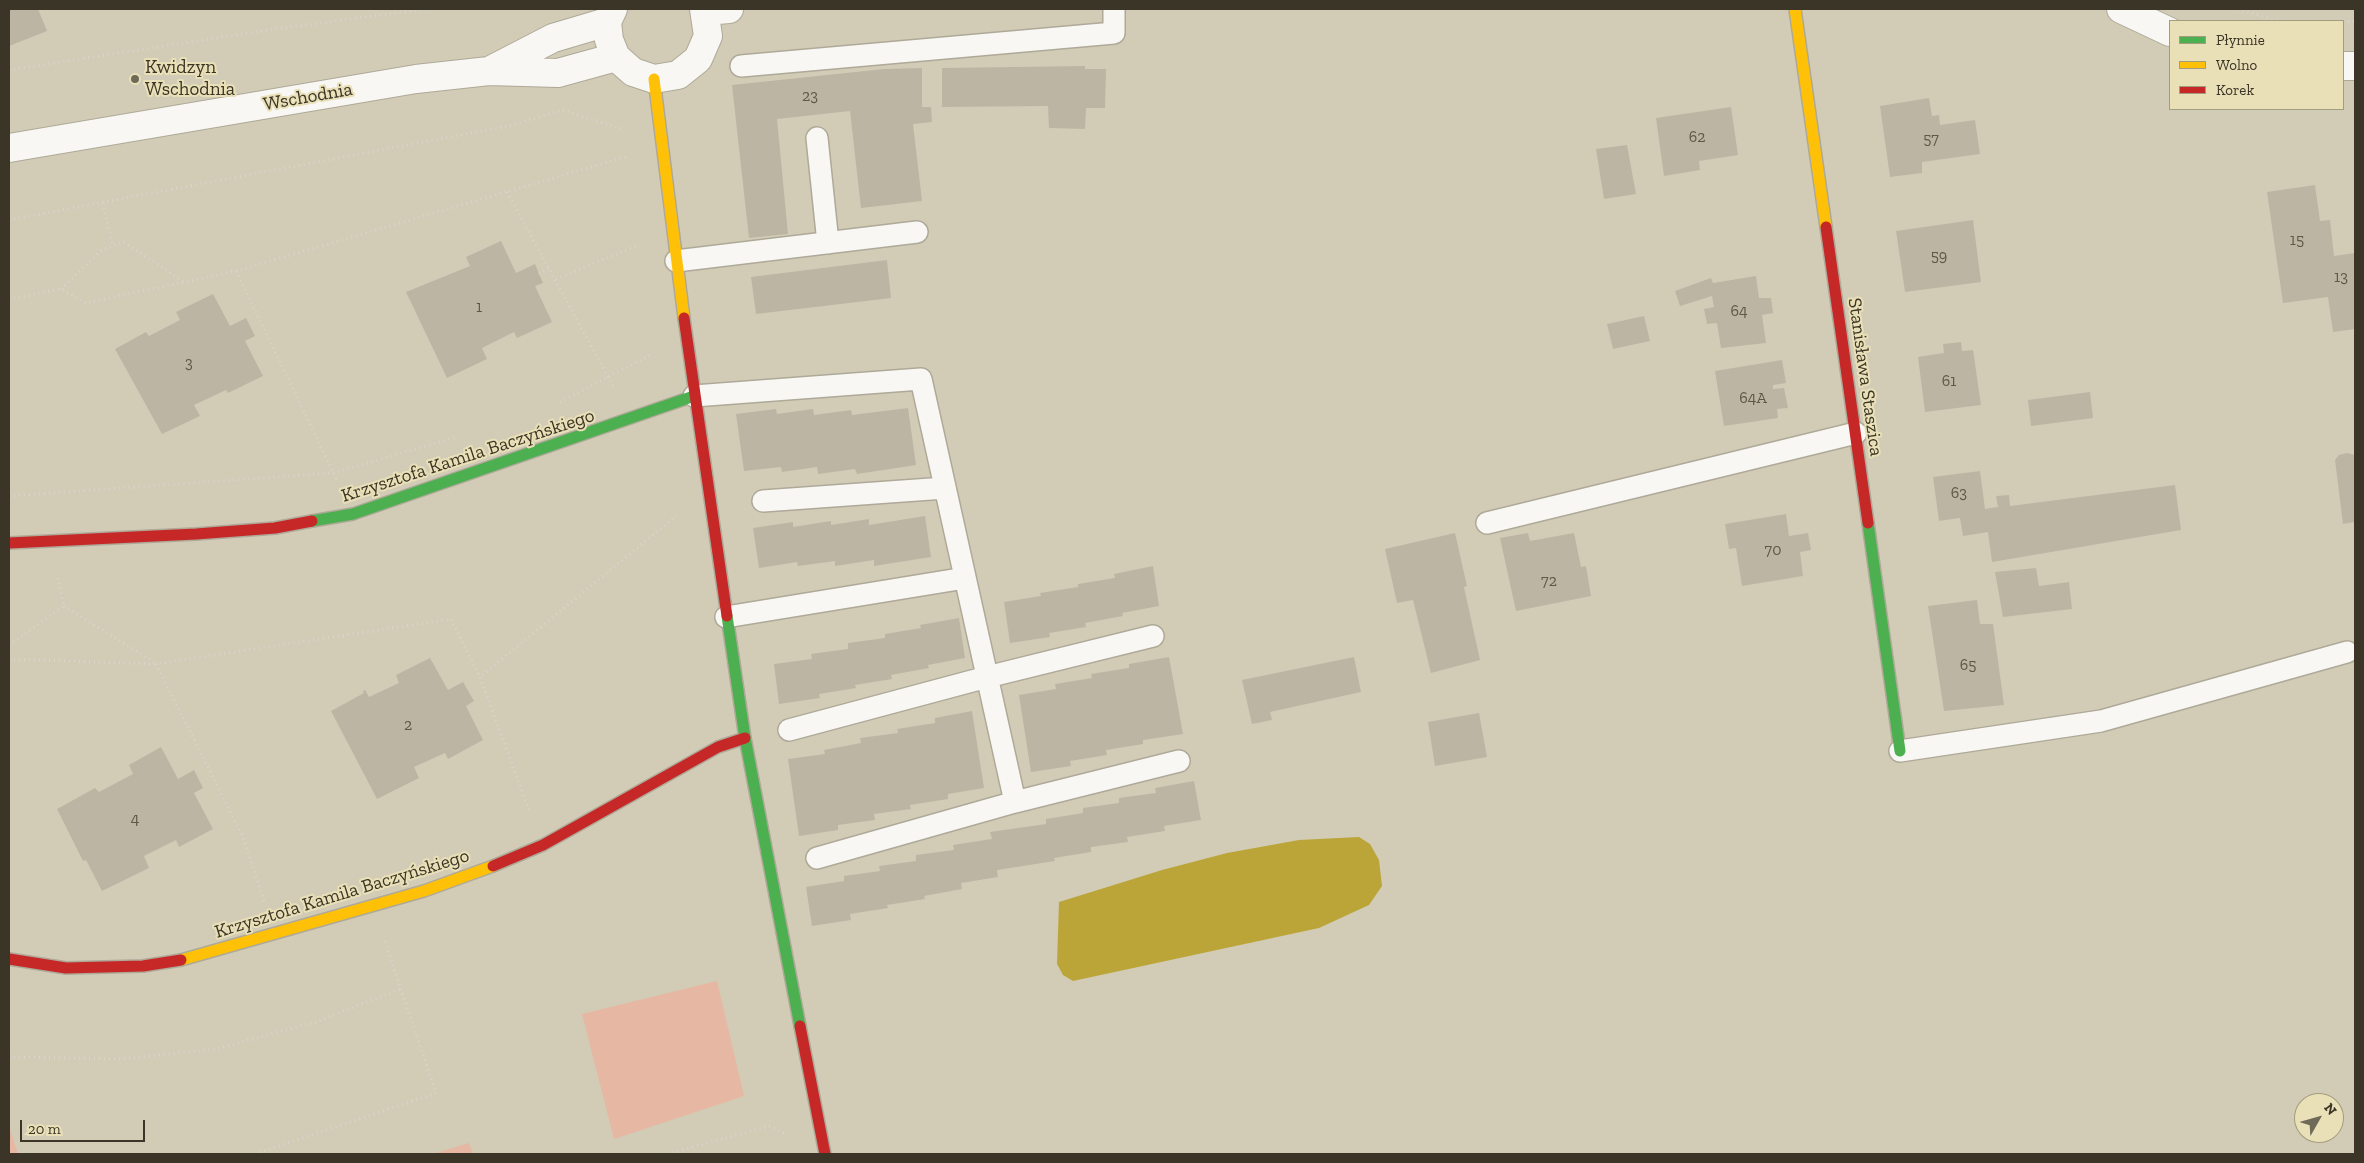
<!DOCTYPE html>
<meta charset="utf-8">
<style>
body{margin:0}
#map{position:relative;width:2364px;height:1163px;overflow:hidden;background:#d2ccb6;font-family:"Zilla Slab",serif}
canvas{display:block}
.frame{position:absolute;inset:0;border:10px solid #3a3526;pointer-events:none}
.legend{position:absolute;left:2169px;top:20px;width:175px;height:90px;box-sizing:border-box;background:#eae0b8;border:1px solid #a49c7e;margin:0;padding:6px 9px;list-style:none;font-size:15px;color:#3a3526}
.legend li{display:flex;align-items:center;gap:10px;height:25px}
.legend b{width:25px;border:1px solid #a49c7e}
.north{position:absolute;left:2294px;top:1093px;width:50px;height:50px;box-sizing:border-box;background:#eae0b8;border:1px solid #a49c7e;border-radius:50%;rotate:52deg;font-size:14px;font-weight:700;line-height:20px;text-align:center;color:#3a3526}
.north::after{content:'';display:block;margin:auto;width:18px;height:22px;background:#6f6a58;clip-path:polygon(50% 0,100% 100%,50% 72%,0 100%)}
.scale{position:absolute;left:20px;top:1120px;width:125px;height:22px;box-sizing:border-box;border:2px solid #3a3526;border-top:0;padding-left:6px;font-size:15px;line-height:18px;white-space:nowrap;color:#3a3526;-webkit-text-stroke:4px #eae0b8;paint-order:stroke}
</style>
<div id="map">
<canvas width="2364" height="1163"></canvas>
<div class="frame"></div>
<ul class="legend">
<li><b style="height:6px;background:#4caf50"></b>Płynnie</li>
<li><b style="height:6px;background:#ffc107"></b>Wolno</li>
<li><b style="height:6px;background:#c62828"></b>Korek</li>
</ul>
<div class="north">N</div>
<div class="scale">20 m</div>
</div>
<script>
const c = document.querySelector('canvas').getContext('2d');
c.lineJoin = 'round';
function fillPath(path, color) {
  c.fillStyle = color;
  c.fill(path, 'evenodd');
}
function toPath(rows) {
  const path = new Path2D();
  for (const r of rows) {
    path.moveTo(r[0], r[1]);
    for (let i = 2; i < r.length; i += 2) path.lineTo(r[i], r[i + 1]);
  }
  return path;
}
function trace(path, color, width, dash) {
  c.strokeStyle = color;
  c.lineWidth = width;
  c.lineCap = dash ? 'butt' : 'round';
  c.setLineDash(dash || []);
  c.stroke(path);
}
function label(font, color, halo, rows, align = 'center') {
  c.font = font + ' "Zilla Slab",serif';
  c.lineWidth = 4;
  c.setLineDash([]);
  c.textBaseline = 'middle';
  c.strokeStyle = halo;
  c.fillStyle = color;
  for (const [text, x, y, turn = 0] of rows) {
    c.save();
    c.translate(x, y);
    c.rotate((+turn || 0) * Math.PI / 180);
    c.textAlign = isNaN(turn) ? turn : align;
    if (halo) c.strokeText(text, 0, 0);
    c.fillText(text, 0, 0);
    c.restore();
  }
}
fillPath(toPath([
 [717,981,744,1096,614,1139,582,1014],
 [9,1126,18,1154,9,1154],
 [469,1143,473,1154,433,1154]
]), '#e6b7a2');
fillPath(toPath([
 [1359,837,1370,844,1379,860,1382,886,1369,905,1319,928,1073,981,1063,975,1057,964,1059,902,1162,870,1227,853,1299,840]
]), '#bba539');
fillPath(toPath([
 [9,9,38,9,47,31,9,46],
 [1085,66,1085,69,1106,69,1105,108,1086,108,1085,129,1049,128,1048,106,942,107,942,68],
 [922,68,922,107,931,107,932,122,913,124,922,201,861,208,850,111,777,119,788,234,749,238,732,85,884,69],
 [1929,98,1932,116,1939,115,1940,125,1975,120,1980,154,1922,162,1922,173,1890,177,1880,106],
 [1731,107,1738,155,1699,161,1700,170,1664,176,1656,118],
 [1627,145,1636,194,1604,199,1596,149],
 [2315,185,2320,221,2330,220,2334,256,2355,253,2355,329,2333,332,2328,297,2283,303,2267,192],
 [1973,220,1981,282,1905,292,1896,231],
 [501,241,516,273,535,264,543,283,535,286,552,322,517,338,514,332,482,348,487,359,447,378,406,292,470,266,466,257],
 [887,260,891,298,756,314,751,277],
 [1756,276,1759,298,1771,298,1773,313,1762,315,1766,343,1721,348,1717,323,1707,324,1704,309,1714,307,1712,296,1680,306,1675,291,1711,278,1713,283],
 [213,294,230,326,246,318,255,336,245,341,263,376,228,393,226,390,194,405,200,416,162,434,115,349,146,332,149,336,180,320,176,312],
 [1644,316,1650,341,1613,349,1607,324],
 [1961,342,1962,351,1973,350,1981,405,1925,412,1918,357,1944,353,1943,344],
 [1782,360,1786,383,1773,385,1773,389,1784,388,1788,408,1777,409,1778,418,1724,426,1715,371],
 [2090,392,2093,418,2031,426,2028,400],
 [908,408,916,465,857,474,855,469,818,474,817,467,782,472,781,467,744,471,736,414,776,409,777,414,813,409,814,415,851,410,852,415],
 [2347,453,2355,455,2355,522,2343,524,2335,460,2339,455],
 [1980,471,1985,509,1998,507,1996,496,2009,495,2010,506,2175,485,2181,530,1992,562,1988,532,1963,536,1960,518,1939,521,1933,477],
 [1786,514,1789,536,1808,533,1811,550,1800,552,1803,576,1742,586,1736,548,1729,549,1725,524],
 [925,516,931,557,874,566,874,560,835,566,835,561,798,566,797,562,759,568,753,528,793,522,793,527,831,521,831,525,869,519,869,525],
 [1455,533,1467,586,1464,587,1480,660,1431,673,1413,600,1397,603,1385,549],
 [1528,533,1530,541,1574,533,1581,567,1586,566,1591,596,1516,611,1500,538],
 [1153,566,1159,606,1122,613,1123,616,1085,623,1086,627,1049,633,1050,637,1010,643,1004,602,1041,596,1040,593,1078,587,1078,584,1115,578,1114,574],
 [2036,568,2039,586,2069,582,2072,609,2003,617,1995,572],
 [1977,600,1980,624,1993,624,2004,705,1944,711,1928,606],
 [959,618,965,658,928,665,929,668,891,675,892,679,855,685,856,688,819,694,820,698,779,704,774,664,812,659,811,654,848,649,848,643,885,638,885,634,921,628,920,625],
 [1169,657,1183,734,1143,740,1143,744,1106,750,1107,755,1070,761,1071,766,1031,772,1019,695,1056,689,1055,684,1092,678,1091,674,1129,668,1129,664],
 [1354,657,1361,692,1270,712,1272,720,1252,724,1242,680],
 [430,658,448,690,463,682,474,701,466,706,483,740,448,759,445,753,414,767,419,778,377,799,331,711,364,693,363,691,365,690,369,697,399,683,396,675],
 [972,711,984,788,948,794,948,799,910,805,911,809,874,814,875,820,838,825,838,830,799,836,788,759,825,754,824,750,861,743,860,738,898,733,897,729,935,723,935,718],
 [1479,713,1487,757,1435,766,1428,722],
 [161,747,178,779,194,770,203,788,194,793,213,829,179,847,176,840,144,856,149,868,102,891,86,860,83,861,57,809,95,788,99,792,133,774,129,765],
 [1194,781,1201,820,1164,826,1165,831,1127,837,1128,842,1091,847,1091,852,1054,858,1055,861,997,870,998,877,961,883,962,889,924,896,925,899,887,905,888,908,850,914,851,920,812,926,806,887,844,881,844,876,880,871,879,866,916,861,916,855,954,850,953,845,992,839,990,832,1046,824,1046,819,1083,813,1083,808,1119,803,1119,798,1156,793,1155,788]
]), '#bdb5a4');
const lane = toPath([
 [741,66,1114,33,1114,9],
 [817,138,828,243],
 [676,261,917,232],
 [694,396,921,379,1015,802,1179,761],
 [763,501,945,488],
 [1487,523,1856,433],
 [726,617,965,578],
 [789,730,987,677,1153,636],
 [1900,751,2101,721,2347,652],
 [817,858,1015,802]
]);
const street = toPath([
 [613,9,607,22,609,40,616,57,633,72,654,79,678,75,698,59,708,36,704,9],
 [2121,9,2170,32],
 [706,11,729,9],
 [2343,66,2355,66],
 [491,70,553,38,607,22],
 [9,148,416,79,489,71,558,73,616,57]
]);
const fast = toPath([
 [312,521,353,514,694,396],
 [1868,523,1900,751],
 [727,616,745,738,800,1026]
]);
const slow = toPath([
 [1795,9,1826,227],
 [654,79,684,318],
 [181,960,424,891,493,866]
]);
const jam = toPath([
 [1826,227,1868,523],
 [684,318,727,616],
 [9,543,196,534,275,528,312,521],
 [493,866,543,845,718,747,745,738],
 [9,959,66,968,143,966,181,960],
 [800,1026,825,1154]
]);
trace(lane, '#aea998', 24);
trace(street, '#aea998', 30);
trace(fast, '#aea998', 14);
trace(slow, '#aea998', 14);
trace(jam, '#aea998', 14);
trace(toPath([
 [2238,9,2278,21],
 [2343,22,2355,21],
 [9,70,268,30,427,9],
 [507,192,613,386],
 [103,203,113,246],
 [9,220,508,126,563,110,624,130],
 [236,271,629,156],
 [539,274,549,268],
 [556,279,638,245],
 [61,289,102,250,124,242,184,282],
 [9,299,61,289,86,303,236,271,337,480],
 [560,402,652,354],
 [9,496,333,473,457,437],
 [64,606,155,663],
 [9,645,64,606,57,575],
 [9,659,156,664],
 [529,810,480,677,676,516],
 [264,901,243,837,156,664,451,619,480,677],
 [9,1057,122,1059,216,1049,315,1022,401,989],
 [255,1154,436,1093,384,939],
 [668,1154,769,1126,784,1133]
]), '#d7d5ce', 3, [1, 4]);
trace(lane, '#f8f7f4', 21);
trace(street, '#f8f7f4', 28);
trace(fast, '#4caf50', 11);
trace(slow, '#ffc107', 11);
trace(jam, '#c62828', 11);
for (const [x, y, r, color] of [
 [135,79,5,"#6f6a58"]
]) {
  const dot = new Path2D();
  dot.arc(x, y, r, 0, 2 * Math.PI);
  c.fillStyle = color;
  c.fill(dot);
  trace(dot, '#eae0b8', 2);
}
label('16px', '#5e5848', null, [
 ["23",810,96],
 ["62",1697,137],
 ["57",1931,139],
 ["15",2297,240],
 ["59",1939,256],
 ["13",2341,277],
 ["1",479,307],
 ["64",1739,311],
 ["3",189,363],
 ["61",1949,381],
 ["64A",1753,398],
 ["63",1959,493],
 ["70",1773,550],
 ["72",1549,581],
 ["65",1968,665],
 ["2",408,725],
 ["4",135,819]
]);
label('19px', '#3a3526', '#eae0b8', [
 ["Kwidzyn",145,68],
 ["Wschodnia",145,90]
], 'left');
label('19px', '#3a3526', '#eae0b8', [
 ["Wschodnia",308,97,-10],
 ["Stanisława Staszica",1865,377,82],
 ["Krzysztofa Kamila Baczyńskiego",468,456,-18],
 ["Krzysztofa Kamila Baczyńskiego",342,894,-17]
]);
</script>
